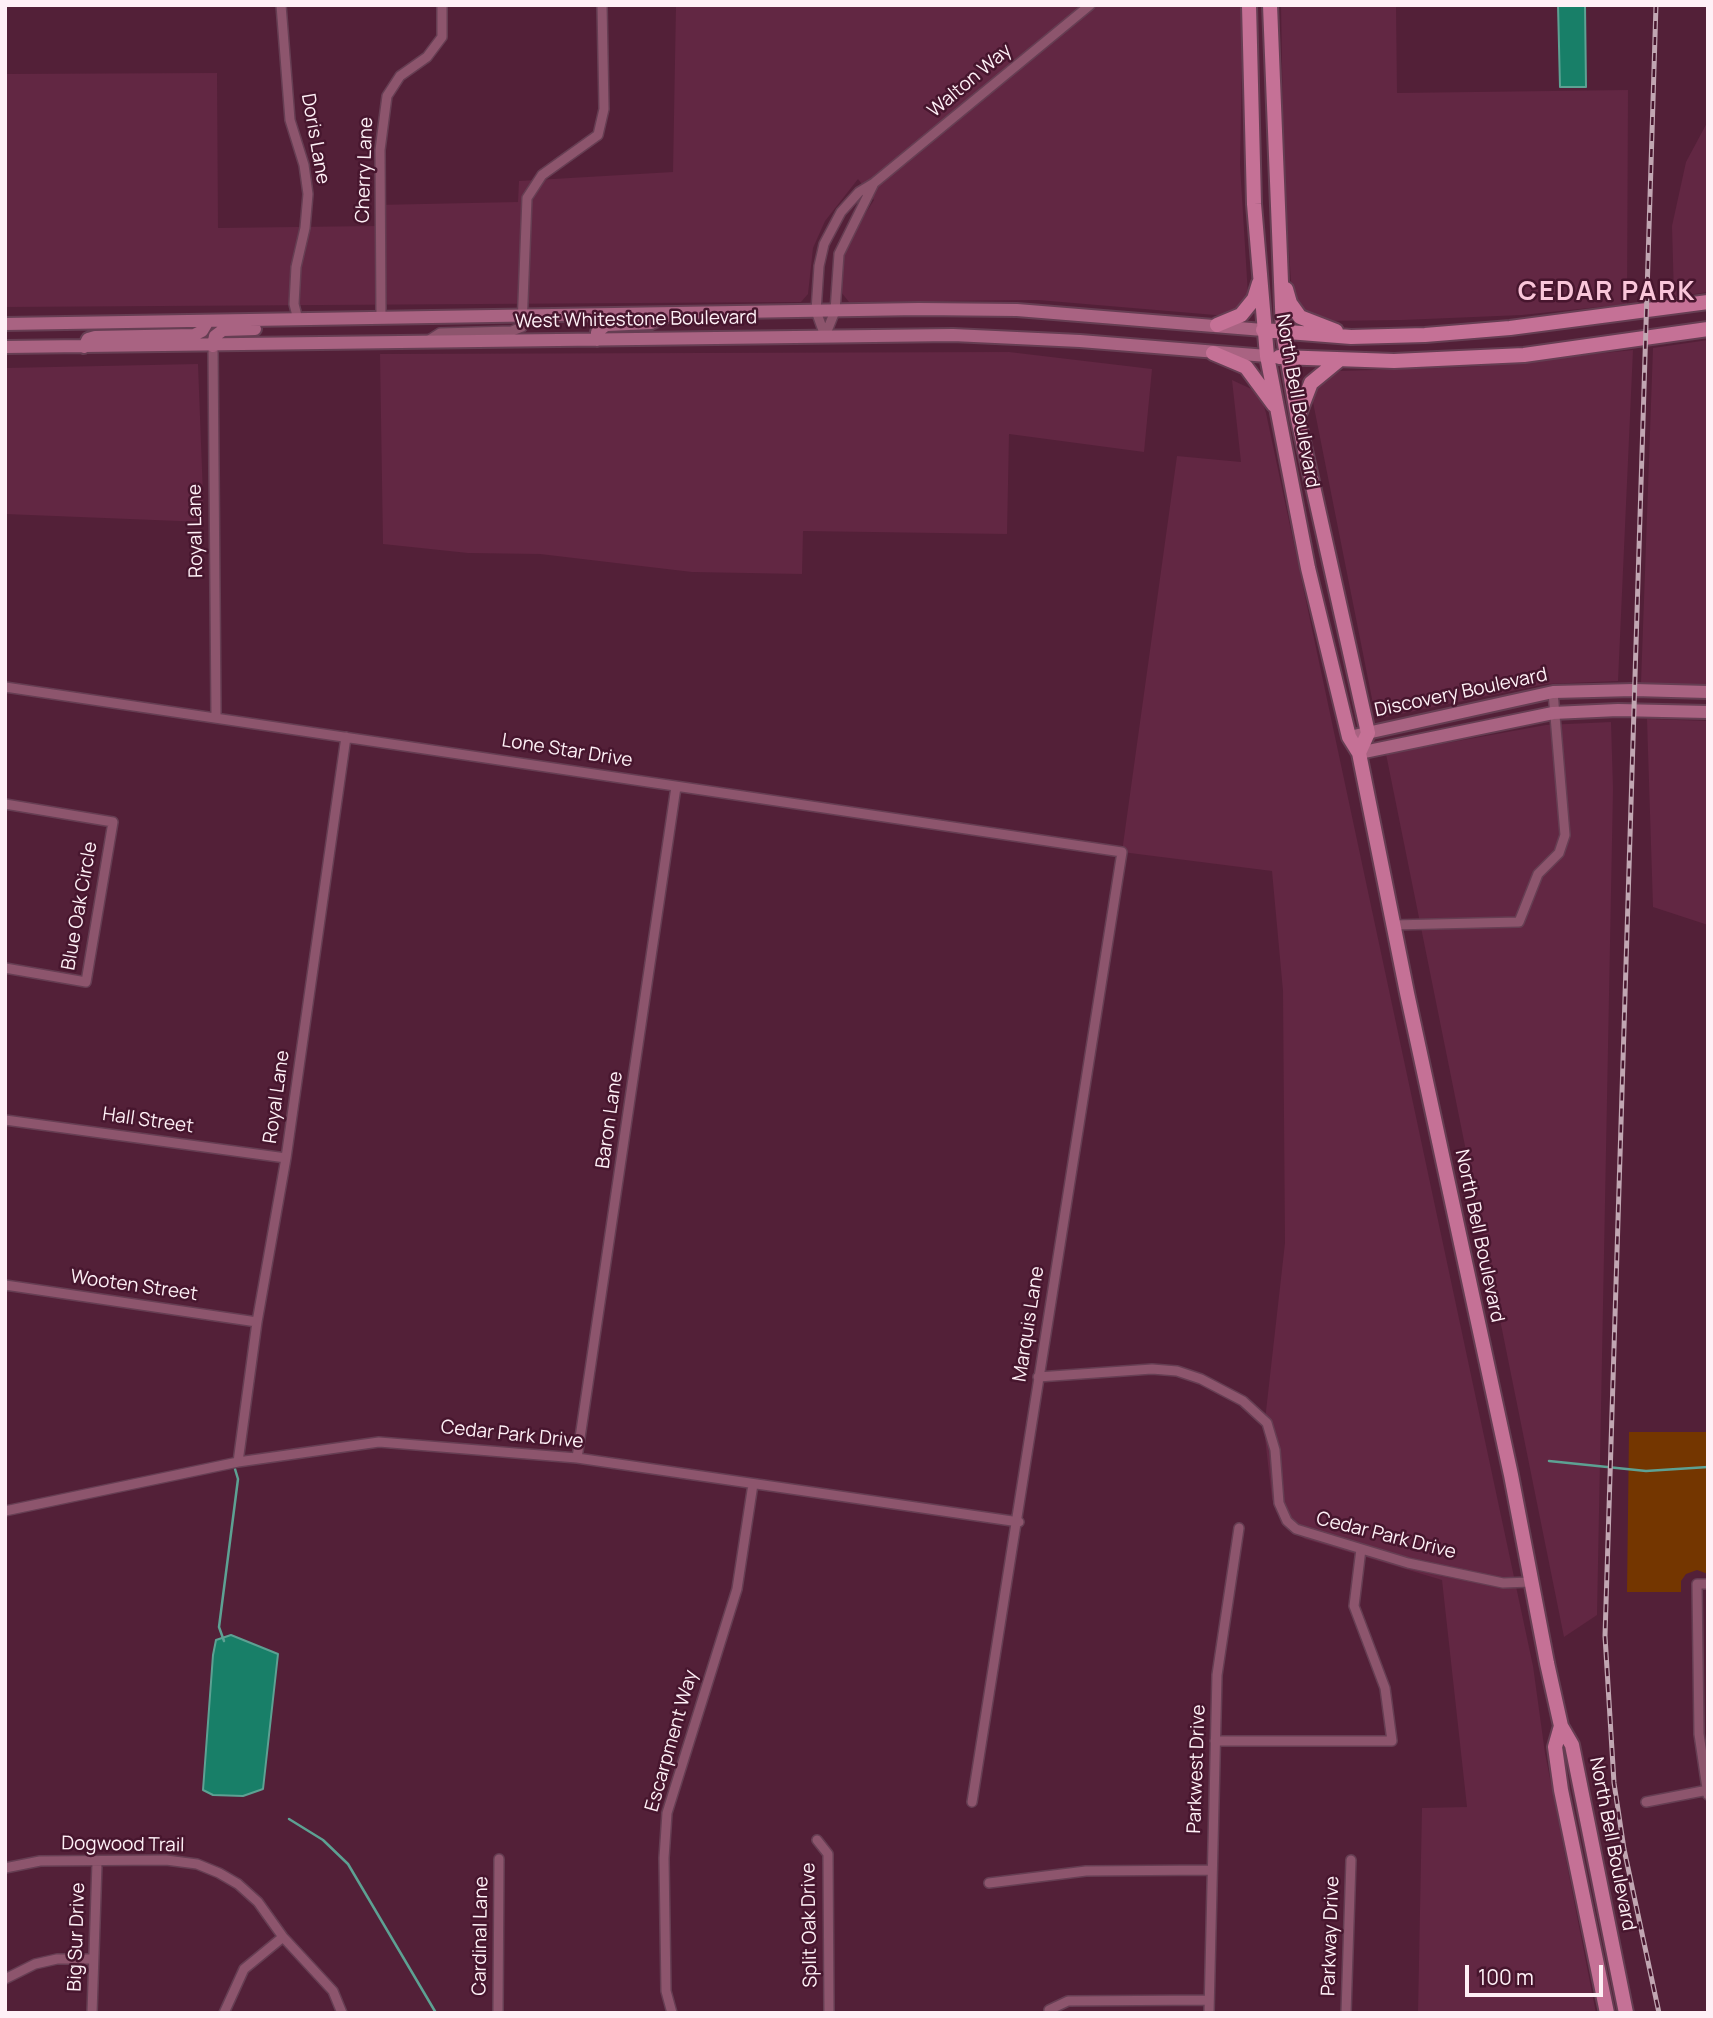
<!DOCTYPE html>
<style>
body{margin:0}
#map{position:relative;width:1713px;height:2018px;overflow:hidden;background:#532038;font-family:Manrope,sans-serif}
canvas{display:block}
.frame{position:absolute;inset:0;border:7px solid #fef0f6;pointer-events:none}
.scale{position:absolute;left:1465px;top:1965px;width:138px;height:32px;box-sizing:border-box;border:4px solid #fef0f6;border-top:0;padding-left:9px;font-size:21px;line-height:24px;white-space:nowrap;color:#fef0f6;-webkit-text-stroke:5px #47162e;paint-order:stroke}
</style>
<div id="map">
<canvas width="1713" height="2018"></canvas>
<div class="frame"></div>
<div class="scale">100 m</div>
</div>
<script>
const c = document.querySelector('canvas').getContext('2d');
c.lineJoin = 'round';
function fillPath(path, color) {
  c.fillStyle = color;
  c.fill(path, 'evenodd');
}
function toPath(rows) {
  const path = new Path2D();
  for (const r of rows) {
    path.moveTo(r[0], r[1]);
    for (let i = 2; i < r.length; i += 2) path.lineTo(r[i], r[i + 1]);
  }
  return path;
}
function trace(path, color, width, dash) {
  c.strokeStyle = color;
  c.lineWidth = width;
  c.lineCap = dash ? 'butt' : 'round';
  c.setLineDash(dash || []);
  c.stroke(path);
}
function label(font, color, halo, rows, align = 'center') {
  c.font = font + ' Manrope,sans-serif';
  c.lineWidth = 5;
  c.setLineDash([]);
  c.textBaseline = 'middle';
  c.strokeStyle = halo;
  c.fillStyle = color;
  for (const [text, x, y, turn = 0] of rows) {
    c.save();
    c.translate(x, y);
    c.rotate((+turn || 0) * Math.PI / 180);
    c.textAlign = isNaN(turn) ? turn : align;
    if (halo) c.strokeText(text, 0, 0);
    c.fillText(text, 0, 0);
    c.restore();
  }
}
fillPath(toPath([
 [676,5,1243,5,1240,165,1248,295,1240,309,1227,316,1038,300,849,302,841,292,844,256,855,230,874,200,858,179,825,221,813,248,808,294,801,302,5,307,5,74,217,73,218,228,375,226,376,205,518,202,519,181,673,172],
 [1281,5,1396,5,1397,93,1628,90,1627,304,1522,315,1402,320,1321,321,1303,313,1292,296,1284,177],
 [1708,121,1708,292,1674,297,1672,226,1686,162],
 [1708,340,1708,685,1641,683,1653,348],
 [1633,350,1618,681,1546,684,1376,719,1311,392,1324,379,1340,371,1471,367],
 [1009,352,1152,369,1144,452,1009,434,1007,534,803,531,802,574,692,572,540,554,468,553,383,544,380,354],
 [198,364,204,522,5,514,5,368],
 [1232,380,1260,393,1266,413,1533,1666,1545,1753,1596,2013,1418,2013,1422,1808,1467,1807,1442,1580,1305,1539,1282,1524,1272,1499,1264,1429,1285,1243,1283,991,1272,871,1122,852,1177,456,1241,462],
 [1647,719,1708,721,1708,925,1653,907],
 [1611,722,1613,789,1597,1615,1564,1637,1386,754,1546,725]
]), '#622743');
fillPath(toPath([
 [1629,1432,1708,1432,1708,1574,1697,1570,1686,1574,1681,1581,1681,1592,1627,1592]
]), '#743600');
const water = toPath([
 [1558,5,1585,5,1586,87,1560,87,1558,5],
 [231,1635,278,1654,263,1789,243,1796,213,1795,203,1790,213,1655,216,1640,231,1635]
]);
fillPath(water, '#187f68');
trace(water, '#5da193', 2);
trace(toPath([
 [1549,1461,1646,1471,1708,1467],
 [224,1641,219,1627,238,1479,235,1469],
 [289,1819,323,1840,348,1864,436,2013]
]), '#5da193', 2.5);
const street = toPath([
 [281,5,290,120,304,165,308,194,305,228,296,267,294,304,298,320],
 [381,317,380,150,387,96,400,76,427,57,442,37,442,5],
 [825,336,816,311,819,266,824,244,841,212,859,192,874,183,1090,5],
 [825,336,835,311,839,254,873,185],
 [429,340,440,333,512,331,522,327,527,198,542,175,598,135,604,109,602,5],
 [213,346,216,716],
 [5,687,1122,852,972,1802],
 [5,804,113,822,86,982,5,968],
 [1393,925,1519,922,1538,874,1559,853,1565,835,1553,692],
 [5,1120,286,1158],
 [5,1285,257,1322],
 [1038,1377,1152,1369,1177,1371,1201,1379,1243,1401,1267,1423,1275,1450,1279,1503,1287,1521,1296,1529,1408,1563,1503,1583,1531,1582],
 [577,1458,676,787],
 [238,1462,257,1322,286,1158,346,737],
 [5,1511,238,1462,379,1442,577,1458,1019,1522],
 [1708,1584,1697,1584,1699,1734,1708,1795],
 [1215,1741,1392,1741,1385,1688,1354,1606,1361,1549],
 [1646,1802,1708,1790],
 [817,1840,828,1854,829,2013],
 [5,1868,40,1861,166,1860,197,1864,219,1873,238,1884,258,1902,283,1937,333,1991,342,2013],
 [989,1883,1086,1871,1212,1870],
 [5,1979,35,1964,57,1959,92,1959],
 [1049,2010,1068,2001,1209,2000],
 [92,2013,97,1863],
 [224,2013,244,1969,283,1937],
 [498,2013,499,1859],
 [672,2013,666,1991,664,1858,667,1813,737,1589,753,1484],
 [1209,2013,1217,1675,1239,1528],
 [1346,2013,1351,1860]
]);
const secondary = toPath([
 [5,324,919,309,1017,310,1263,330],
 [597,340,597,332,606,325,651,323,669,315],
 [213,346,215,336,223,330,255,329],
 [5,347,953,335,1080,341,1267,356],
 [84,347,88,339,95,337,194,335,202,331,208,321],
 [1349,737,1553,692,1634,690,1708,692],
 [1359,753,1553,713,1618,710,1708,712]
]);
const primary = toPath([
 [1249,5,1254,204,1267,356,1308,568,1349,737,1359,753,1407,993,1511,1475,1547,1663,1561,1726,1572,1745,1626,2013],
 [1270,5,1283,332,1298,419,1368,733,1359,753],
 [1286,289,1290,303,1300,317,1336,331],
 [1217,325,1241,315,1254,299,1259,283],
 [1263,330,1351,337,1425,335,1510,328,1708,302],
 [1213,353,1246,367,1274,405],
 [1279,357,1394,361,1524,355,1708,329],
 [1299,414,1311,383,1339,360],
 [1561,1726,1555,1747,1561,1790,1607,2013]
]);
trace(street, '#663e53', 12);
trace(secondary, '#663e53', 16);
trace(primary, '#663e53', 18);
trace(street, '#8d556d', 9);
trace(secondary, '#a96382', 12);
trace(primary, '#c57196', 14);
const rail = toPath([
 [1656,5,1605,1636,1614,1783,1624,1849,1659,2013]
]);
trace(rail, '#c1a6b2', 5);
trace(rail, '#47162e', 2.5, [8]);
label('19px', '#fef0f6', '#47162e', [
 ["Walton Way",970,81,-40],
 ["Doris Lane",315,139,80],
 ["Cherry Lane",365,170,-88],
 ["West Whitestone Boulevard",636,320,-1],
 ["North Bell Boulevard",1297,401,80],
 ["Royal Lane",196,531,-91],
 ["Discovery Boulevard",1461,693,-12],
 ["Lone Star Drive",567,751,9],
 ["Blue Oak Circle",80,906,-80],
 ["Royal Lane",277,1097,-82],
 ["Baron Lane",610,1120,-82],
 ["Hall Street",148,1121,8],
 ["North Bell Boulevard",1479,1236,78],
 ["Wooten Street",134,1286,8],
 ["Marquis Lane",1029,1324,-81],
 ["Cedar Park Drive",512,1435,6],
 ["Cedar Park Drive",1386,1536,14],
 ["Escarpment Way",672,1741,-74],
 ["Parkwest Drive",1197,1769,-88],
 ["North Bell Boulevard",1612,1844,79],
 ["Dogwood Trail",123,1845,1],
 ["Split Oak Drive",810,1925,-91],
 ["Cardinal Lane",481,1936,-89],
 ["Parkway Drive",1331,1936,-88],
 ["Big Sur Drive",77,1937,-88]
]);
c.letterSpacing = '2px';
label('bold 26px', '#fac6da', '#47162e', [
 ["CEDAR PARK",1607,293]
]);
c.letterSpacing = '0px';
</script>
